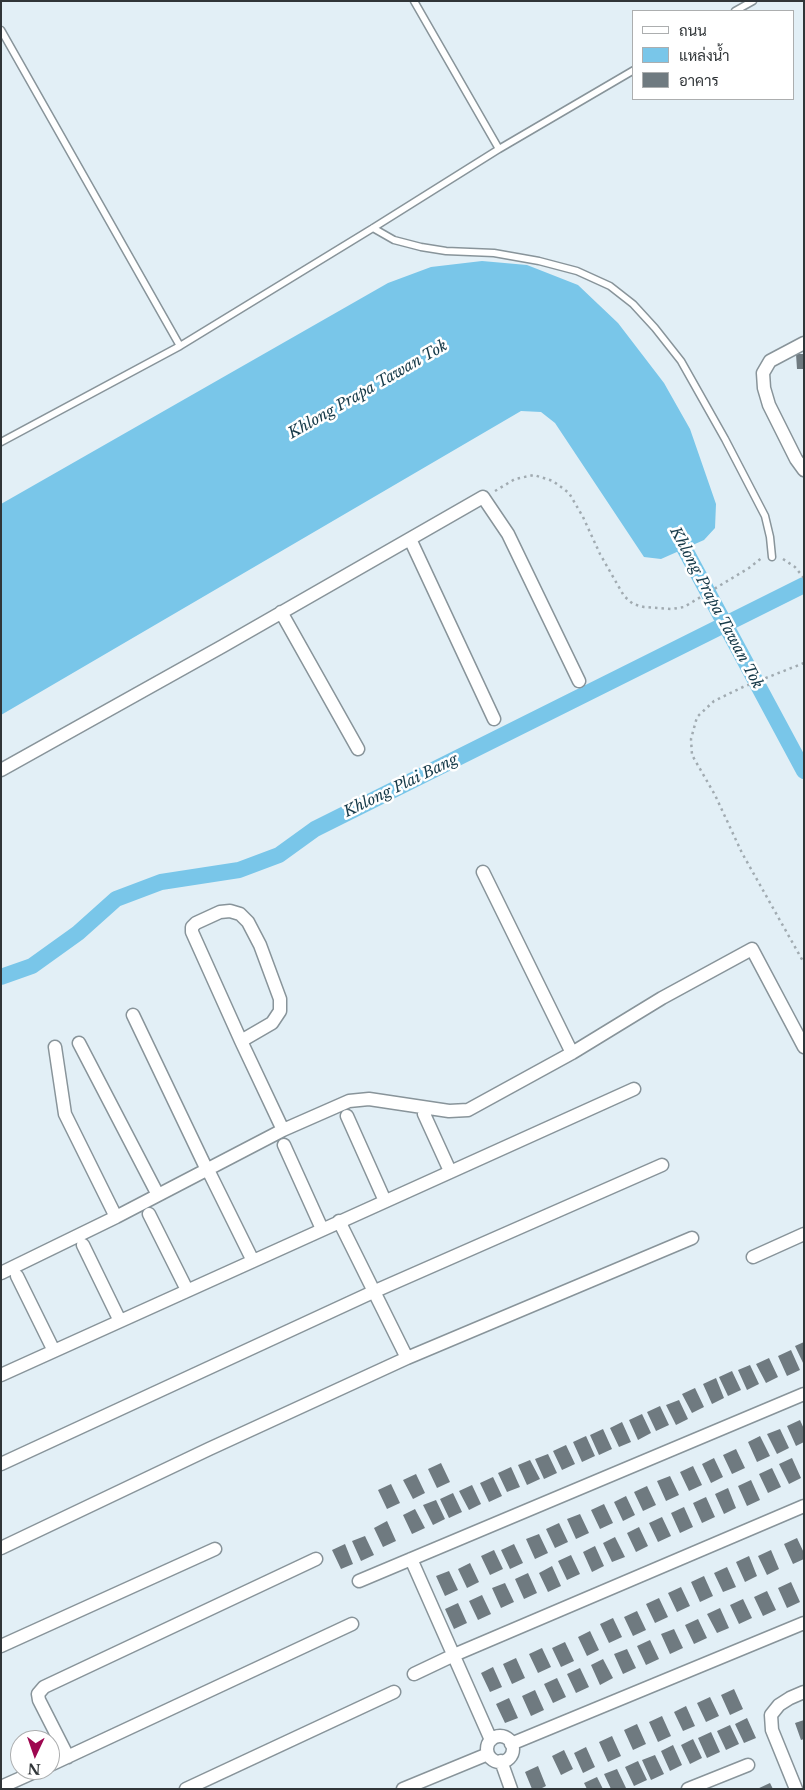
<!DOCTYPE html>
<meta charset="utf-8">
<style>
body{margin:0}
#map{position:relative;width:805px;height:1790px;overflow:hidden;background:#e2eff6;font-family:"Libre Baskerville",Sarabun,serif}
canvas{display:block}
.frame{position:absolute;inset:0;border:2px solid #303538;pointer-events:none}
.legend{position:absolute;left:632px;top:10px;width:162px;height:90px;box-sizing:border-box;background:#fff;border:1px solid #acaeaf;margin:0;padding:6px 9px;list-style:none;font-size:15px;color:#303538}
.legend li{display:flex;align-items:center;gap:10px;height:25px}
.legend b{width:25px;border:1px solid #acaeaf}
.north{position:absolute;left:10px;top:1730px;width:50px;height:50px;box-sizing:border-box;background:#fff;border:1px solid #acaeaf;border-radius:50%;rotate:183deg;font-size:14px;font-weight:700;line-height:20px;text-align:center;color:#303538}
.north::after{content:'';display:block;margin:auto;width:18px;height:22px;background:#9e0750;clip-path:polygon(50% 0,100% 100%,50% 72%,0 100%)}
</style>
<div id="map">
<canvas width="805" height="1790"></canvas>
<div class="frame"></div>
<ul class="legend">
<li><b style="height:6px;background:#fff"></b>ถนน</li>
<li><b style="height:14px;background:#79c6e9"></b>แหล่งน้ำ</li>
<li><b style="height:14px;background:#6f7a80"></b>อาคาร</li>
</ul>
<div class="north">N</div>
</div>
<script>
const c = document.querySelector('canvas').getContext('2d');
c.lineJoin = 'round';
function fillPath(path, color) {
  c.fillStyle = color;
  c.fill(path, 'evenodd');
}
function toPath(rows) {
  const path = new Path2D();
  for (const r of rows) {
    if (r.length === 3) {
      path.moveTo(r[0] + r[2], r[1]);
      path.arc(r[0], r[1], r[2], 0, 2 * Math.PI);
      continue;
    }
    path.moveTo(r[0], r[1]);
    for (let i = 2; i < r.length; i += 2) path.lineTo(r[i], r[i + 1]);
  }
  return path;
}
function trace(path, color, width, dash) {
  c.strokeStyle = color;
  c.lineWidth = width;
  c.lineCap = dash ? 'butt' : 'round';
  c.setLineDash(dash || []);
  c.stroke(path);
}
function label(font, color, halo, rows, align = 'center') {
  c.font = font + ' "Libre Baskerville",serif';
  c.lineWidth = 5;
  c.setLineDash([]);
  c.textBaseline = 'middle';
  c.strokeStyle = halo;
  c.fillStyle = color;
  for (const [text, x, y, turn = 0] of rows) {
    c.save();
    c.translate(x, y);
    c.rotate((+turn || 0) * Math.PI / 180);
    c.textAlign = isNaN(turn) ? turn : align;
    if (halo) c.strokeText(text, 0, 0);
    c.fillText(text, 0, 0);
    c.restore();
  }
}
fillPath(toPath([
 [482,261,527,265,578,285,618,323,664,383,690,429,716,504,715,528,704,540,661,559,644,557,555,423,541,412,521,411,1,715,1,504,388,283,431,267]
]), '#79c6e9');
trace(toPath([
 [675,531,804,771],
 [1,977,32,966,78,933,116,899,161,882,239,870,279,855,315,829,804,585]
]), '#79c6e9', 16);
fillPath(toPath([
 [796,354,804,354,804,369,797,369],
 [804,1342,804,1365,795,1346],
 [791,1350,800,1370,787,1376,778,1356],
 [769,1358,778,1377,766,1383,756,1364],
 [750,1365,759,1384,747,1390,738,1370],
 [732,1371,741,1390,728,1396,719,1377],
 [716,1378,724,1398,712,1404,703,1384],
 [695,1388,704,1407,692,1413,682,1394],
 [679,1400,688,1419,676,1425,666,1405],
 [660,1406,669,1425,656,1431,647,1412],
 [642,1414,651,1433,638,1440,629,1420],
 [800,1420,804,1429,804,1442,796,1446,787,1426],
 [622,1422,631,1442,619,1447,610,1428],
 [603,1429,612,1449,599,1455,590,1435],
 [780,1429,789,1448,777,1454,767,1434],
 [586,1436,595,1456,582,1462,573,1442],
 [760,1436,770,1456,757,1462,748,1442],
 [566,1445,575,1464,562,1470,553,1451],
 [736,1449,745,1468,732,1474,723,1455],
 [548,1454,557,1473,544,1479,535,1459],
 [714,1458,723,1477,711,1483,702,1464],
 [792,1458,801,1478,789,1484,779,1464],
 [530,1460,540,1479,527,1485,518,1465],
 [441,1463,450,1482,437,1488,428,1469],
 [693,1466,702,1485,689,1491,680,1472],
 [511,1467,520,1487,507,1492,498,1473],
 [772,1468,781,1487,768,1493,759,1474],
 [416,1474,425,1493,413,1499,403,1480],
 [670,1476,679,1495,666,1501,657,1481],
 [493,1477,502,1496,489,1502,480,1483],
 [751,1480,760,1500,747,1506,738,1486],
 [391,1484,400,1503,387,1509,378,1490],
 [472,1485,481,1504,469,1510,459,1491],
 [647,1486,656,1505,643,1511,634,1492],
 [728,1488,736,1508,724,1514,715,1494],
 [453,1493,462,1512,449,1518,440,1499],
 [626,1496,635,1515,623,1521,614,1502],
 [706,1497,715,1517,702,1523,693,1503],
 [436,1500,445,1519,433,1525,423,1505],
 [604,1504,613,1523,600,1529,591,1510],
 [684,1507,693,1527,680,1533,671,1513],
 [415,1509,425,1528,412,1534,403,1515],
 [580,1514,589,1533,576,1539,567,1519],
 [662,1517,671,1536,658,1542,649,1523],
 [387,1521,396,1541,383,1547,374,1528],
 [559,1523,568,1542,555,1548,546,1529],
 [639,1527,648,1546,636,1552,627,1533],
 [539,1534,548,1553,535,1559,526,1539],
 [365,1536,374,1555,361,1561,352,1541],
 [615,1537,625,1557,612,1562,603,1543],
 [797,1538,804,1553,804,1559,793,1564,784,1544],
 [345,1544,353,1564,341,1569,332,1550],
 [514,1544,523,1563,510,1569,501,1550],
 [595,1546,604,1566,592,1572,583,1552],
 [494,1550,503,1569,490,1575,481,1556],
 [771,1550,779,1569,767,1575,758,1556],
 [571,1555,580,1574,567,1580,558,1561],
 [749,1556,757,1576,745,1582,736,1562],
 [470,1563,479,1582,467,1588,458,1569],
 [552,1566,561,1586,548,1592,539,1573],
 [727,1567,736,1587,723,1592,714,1573],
 [449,1571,458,1590,445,1596,436,1576],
 [528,1573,537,1593,524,1599,515,1579],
 [704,1576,713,1596,700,1602,691,1582],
 [791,1582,800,1602,787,1608,778,1588],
 [505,1583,514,1602,501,1608,492,1588],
 [681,1587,690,1606,677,1612,668,1593],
 [767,1591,776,1610,763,1616,754,1597],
 [482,1595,491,1614,478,1620,469,1601],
 [659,1598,668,1617,655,1623,646,1604],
 [743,1599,752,1618,739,1624,730,1605],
 [458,1603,467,1623,454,1629,445,1609],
 [720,1608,729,1628,717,1633,707,1614],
 [637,1611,646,1630,633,1636,624,1617],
 [613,1618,622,1637,609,1643,600,1624],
 [698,1619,707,1638,694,1644,685,1625],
 [674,1629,683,1648,670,1654,661,1634],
 [590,1631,599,1650,587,1656,578,1637],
 [650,1640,659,1659,646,1665,637,1646],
 [565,1642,574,1661,561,1667,552,1648],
 [542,1648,551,1667,538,1673,529,1654],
 [627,1649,636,1668,623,1674,614,1654],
 [516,1658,525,1678,512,1684,503,1664],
 [603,1659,613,1678,600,1685,591,1665],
 [493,1667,502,1687,490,1692,481,1673],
 [580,1668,589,1687,576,1693,567,1674],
 [557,1678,566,1697,553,1703,544,1684],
 [734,1689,743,1709,730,1715,721,1695],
 [535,1690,544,1710,531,1716,522,1696],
 [710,1697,719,1716,706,1722,697,1703],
 [509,1698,518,1718,505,1723,496,1704],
 [686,1706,695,1726,683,1731,674,1712],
 [662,1716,671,1736,658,1742,649,1722],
 [747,1718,756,1738,744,1743,735,1724],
 [804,1720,804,1739,801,1740,795,1723],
 [637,1724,646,1744,633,1750,624,1730],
 [730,1725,739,1744,726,1750,717,1731],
 [711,1732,720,1752,707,1758,698,1738],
 [612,1736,621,1756,608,1762,599,1742],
 [693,1739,702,1758,690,1764,681,1745],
 [673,1745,682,1765,670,1771,661,1751],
 [586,1747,595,1767,583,1773,574,1753],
 [564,1750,573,1769,561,1775,552,1756],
 [655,1755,664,1774,651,1780,642,1760],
 [638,1761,647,1780,634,1786,625,1767],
 [538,1766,546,1786,540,1789,532,1789,525,1772],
 [617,1769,626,1788,624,1789,611,1789,604,1774],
 [597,1777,603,1789,587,1789,584,1783],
 [770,1783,773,1789,757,1789]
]), '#6f7a80');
const lane = toPath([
 [414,1,499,149],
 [735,11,753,1],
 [1,30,180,346],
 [373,228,394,240,421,247,446,251,494,253,539,261,577,271,610,286,633,304,655,328,681,361,725,439,765,516,770,537,772,557],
 [1,442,180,346,373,228,499,149,634,70]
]);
const street = toPath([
 [804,343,770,361,763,373,764,388,769,405,796,459,804,470],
 [410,539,494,719],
 [281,612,358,749],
 [1,770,223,646,483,497,508,534,579,681],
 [483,872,572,1053],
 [133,1015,207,1170],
 [241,1041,272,1023,280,1011,280,999,260,945,248,922,240,914,230,911,220,912,196,923,192,927,192,932,241,1041,283,1130],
 [79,1043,158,1195],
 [55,1047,65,1114,116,1217],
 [424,1114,450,1171],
 [347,1116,385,1201],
 [284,1145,322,1229],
 [210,1174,253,1261],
 [149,1214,187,1290],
 [339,1221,407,1358],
 [83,1245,120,1321],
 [753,1257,804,1234],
 [1,1273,116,1217,283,1130,349,1101,369,1099,449,1111,468,1110,572,1053,662,998,752,949,804,1047],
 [17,1276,54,1351],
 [1,1375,634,1089],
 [1,1464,373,1292,662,1165],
 [1,1548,209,1449,407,1358,692,1238],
 [411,1559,491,1740],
 [359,1581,804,1394],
 [1,1646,215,1549],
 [414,1674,454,1655,804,1506],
 [500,1749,13],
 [511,1744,804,1623],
 [68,1757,39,1700,38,1694,44,1687,316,1559],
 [501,1761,511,1789],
 [50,1765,352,1624],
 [1,1787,39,1770],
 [186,1789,394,1692],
 [403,1789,488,1754],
 [688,1789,748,1765],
 [796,1789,772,1730,771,1715,779,1705,790,1698,804,1692]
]);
trace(lane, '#88949a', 9);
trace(street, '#88949a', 15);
trace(toPath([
 [495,491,515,479,534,475,553,481,569,493,583,517,600,554,624,596,633,604,644,607,672,609,684,607,749,568,763,557],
 [783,559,795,567,804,578],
 [804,663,743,687,714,701,697,717,691,739,692,755,715,795,742,853,804,963]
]), '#a1abb1', 2.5, [2.5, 4]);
trace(lane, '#fff', 6);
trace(street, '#fff', 12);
label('italic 15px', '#163a49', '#fff', [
 ["Khlong Prapa Tawan Tok",368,390,-30],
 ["Khlong Prapa Tawan Tok",716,608,62],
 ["Khlong Plai Bang",401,786,-26]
]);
</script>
